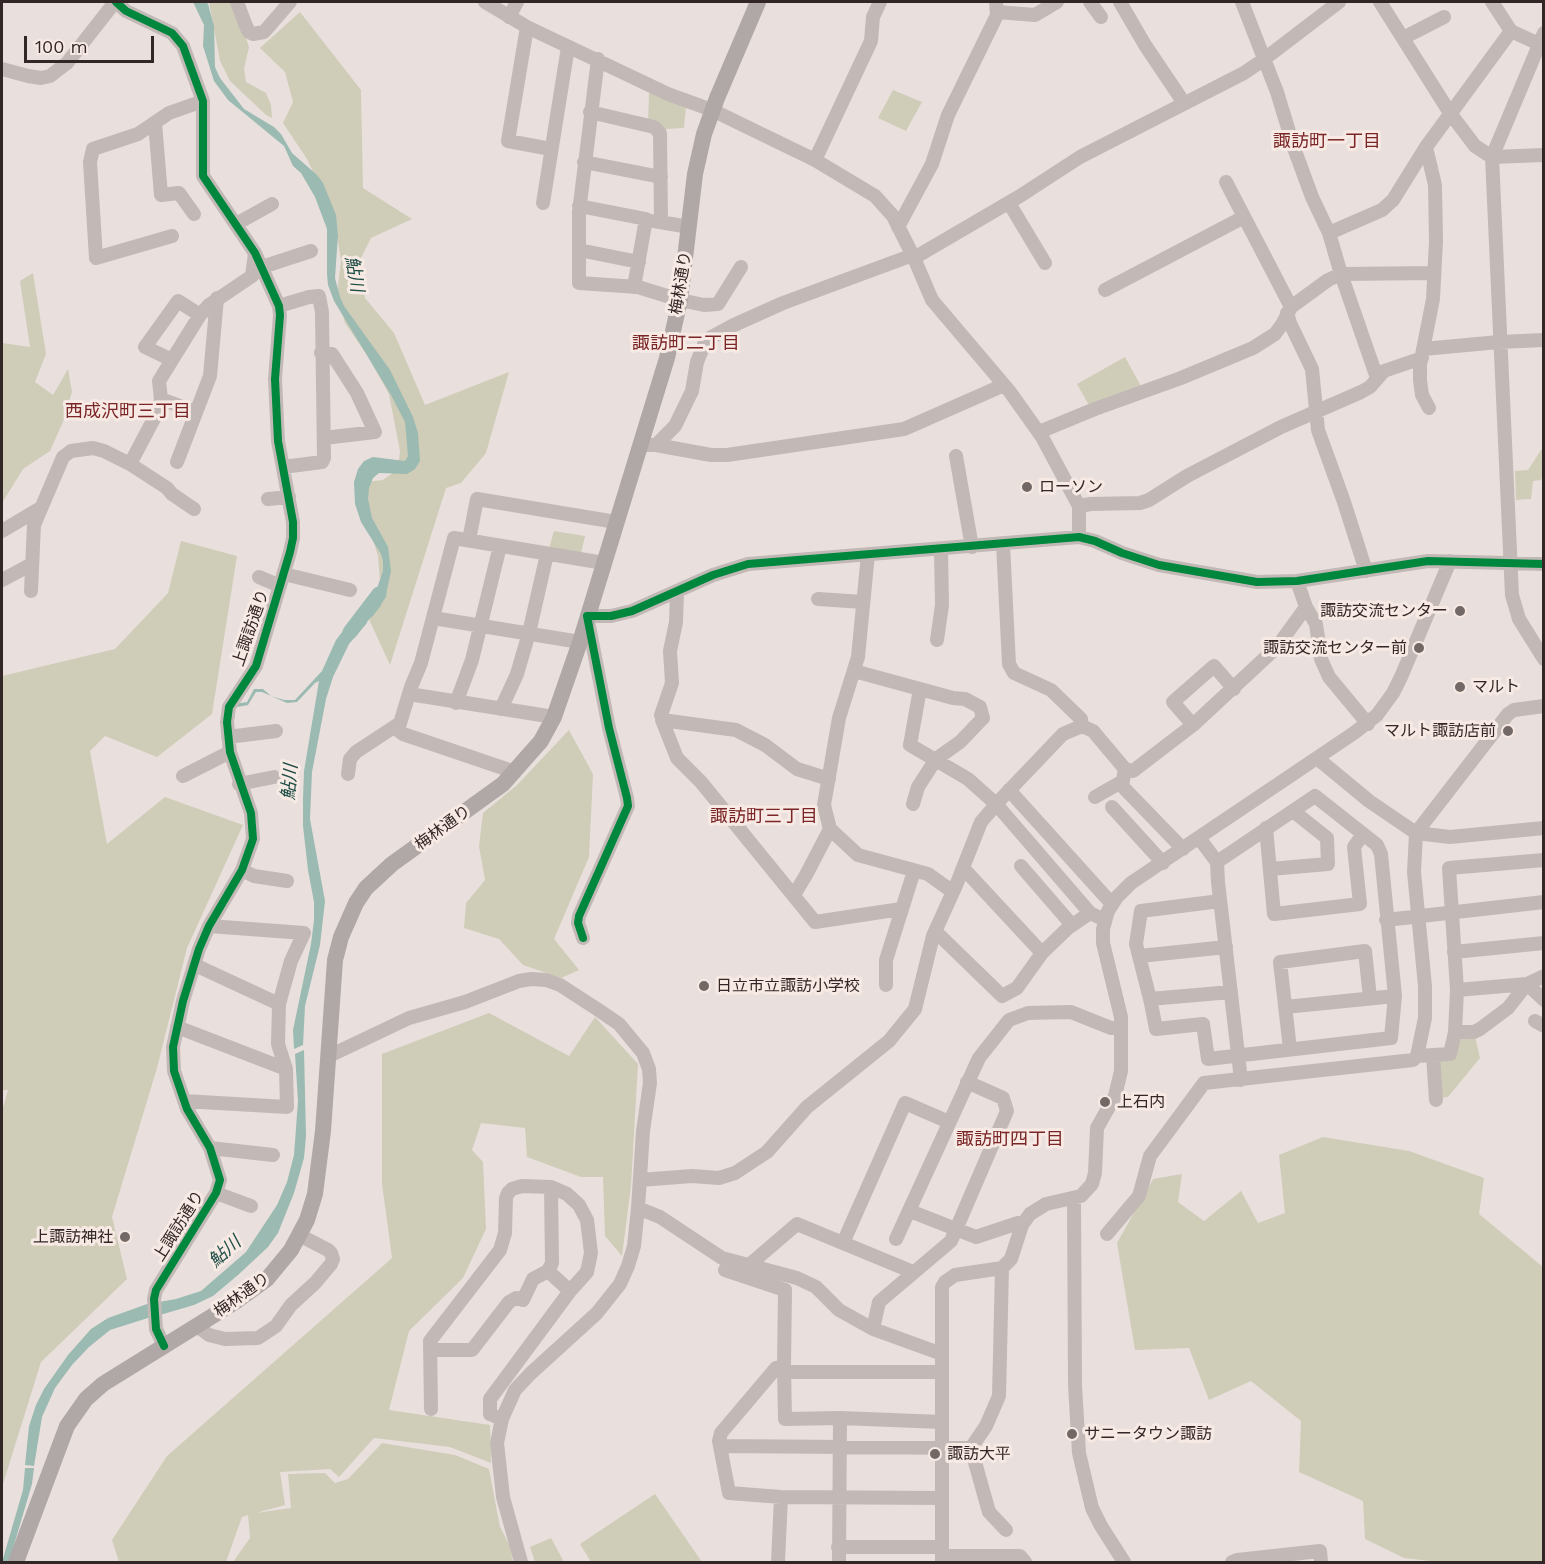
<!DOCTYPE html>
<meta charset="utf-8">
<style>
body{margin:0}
#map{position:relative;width:1545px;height:1564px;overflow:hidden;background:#e9e0dd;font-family:"Work Sans",sans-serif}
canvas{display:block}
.frame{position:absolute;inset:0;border:3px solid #322726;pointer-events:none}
.scale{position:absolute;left:24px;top:36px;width:130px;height:27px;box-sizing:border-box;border:3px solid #322726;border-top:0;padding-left:8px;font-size:18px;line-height:21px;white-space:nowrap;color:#322726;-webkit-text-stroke:4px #f7e9e3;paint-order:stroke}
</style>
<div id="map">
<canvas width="1545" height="1564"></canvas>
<div class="frame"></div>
<div class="scale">100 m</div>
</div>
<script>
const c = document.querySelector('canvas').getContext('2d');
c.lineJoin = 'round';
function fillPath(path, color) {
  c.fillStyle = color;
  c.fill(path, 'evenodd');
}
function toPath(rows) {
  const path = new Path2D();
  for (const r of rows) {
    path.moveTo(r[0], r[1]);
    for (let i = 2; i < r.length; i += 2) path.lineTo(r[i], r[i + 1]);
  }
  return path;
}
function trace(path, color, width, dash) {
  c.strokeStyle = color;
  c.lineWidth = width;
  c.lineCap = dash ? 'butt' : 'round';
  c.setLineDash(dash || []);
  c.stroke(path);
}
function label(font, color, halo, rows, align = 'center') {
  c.font = font + ' "Work Sans","Noto Sans JP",sans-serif';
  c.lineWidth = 6;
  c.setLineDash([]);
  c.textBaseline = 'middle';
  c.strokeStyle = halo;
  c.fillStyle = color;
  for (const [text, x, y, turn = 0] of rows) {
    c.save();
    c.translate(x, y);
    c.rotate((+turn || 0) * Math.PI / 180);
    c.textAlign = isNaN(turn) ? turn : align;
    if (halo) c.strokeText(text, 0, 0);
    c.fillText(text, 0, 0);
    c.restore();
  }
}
fillPath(toPath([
 [209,2,234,2,249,47,244,69,246,82,266,93,271,105,272,118,266,115,230,81,220,61],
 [300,12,361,90,363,188,412,219,371,238,358,264,365,298,394,333,425,405,509,372,486,453,461,483,446,488,390,665,367,615,375,600,380,581,378,556,370,530,365,482,383,480,398,469,400,451,389,394,367,355,345,323,337,294,341,261,334,217,307,159,283,123,293,102,285,72,260,48],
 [893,90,922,102,906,131,878,118],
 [649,92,686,107,684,128,666,129,648,125],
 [33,273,46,354,35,382,53,395,68,369,72,392,63,422,50,451,23,469,2,503,2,343,30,347,20,281],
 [1125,357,1143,390,1091,409,1077,384],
 [1543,447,1543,475,1541,480,1533,481,1531,499,1516,500,1515,471,1528,470],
 [554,531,585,536,580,558,548,552],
 [181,541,237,556,212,714,157,757,105,736,90,751,107,844,165,797,243,825,187,948,157,1068,112,1217,127,1279,41,1362,2,1487,2,1111,8,1090,2,1090,2,676,115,649,168,593],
 [569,730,593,774,589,857,554,939,579,970,561,978,523,965,499,939,464,928,466,903,485,880,479,846,483,813,517,785],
 [489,1013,569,1056,595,1017,638,1064,631,1186,622,1256,605,1236,603,1177,581,1177,527,1157,525,1128,481,1123,472,1150,483,1162,486,1229,463,1278,409,1331,389,1410,490,1425,491,1463,450,1447,374,1438,339,1477,330,1469,280,1472,285,1505,256,1513,291,1508,288,1474,325,1473,335,1483,348,1479,382,1443,455,1455,489,1469,500,1527,510,1546,513,1562,233,1562,250,1538,248,1515,242,1517,226,1562,119,1562,112,1540,167,1456,392,1258,382,1184,382,1054],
 [1475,1036,1480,1058,1448,1097,1440,1098,1436,1059,1457,1039],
 [1323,1137,1409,1151,1484,1178,1479,1214,1543,1267,1543,1562,1439,1562,1404,1558,1365,1539,1363,1501,1299,1472,1301,1421,1251,1381,1209,1400,1189,1348,1135,1350,1117,1243,1153,1179,1182,1174,1178,1202,1204,1221,1241,1191,1258,1223,1285,1213,1279,1155],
 [655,1494,702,1562,591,1562,580,1544],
 [551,1538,564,1562,535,1562,530,1547]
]), '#cfccb8');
fillPath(toPath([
 [193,2,206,2,208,4,214,26,215,67,220,78,244,109,274,127,281,134,292,153,317,175,323,183,336,215,338,235,335,278,340,297,344,306,390,370,413,417,418,433,420,461,415,469,407,474,379,473,373,478,369,488,368,499,372,518,388,547,391,571,386,594,380,607,371,618,364,604,376,591,383,571,383,561,381,554,361,522,355,504,354,482,358,469,364,461,373,457,405,461,408,456,405,422,391,395,334,301,328,285,327,274,327,229,315,197,301,173,293,166,284,146,228,100,214,81,203,46,204,25],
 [359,610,367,623,349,644,333,677,326,699,312,772,310,819,325,901,320,945,305,1006,303,1045,294,1049,293,1030,311,944,314,920,314,902,308,870,303,826,303,799,304,771,319,681,315,683,297,702,287,703,262,692,256,692,248,705,232,708,234,704,247,702,254,689,263,689,271,696,284,700,295,700,322,671,336,640],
 [304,1050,306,1136,304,1158,294,1193,278,1233,268,1247,238,1275,213,1296,194,1305,160,1315,159,1302,176,1299,201,1291,246,1252,277,1205,287,1182,294,1155,298,1101,295,1054],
 [150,1303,151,1317,110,1330,89,1347,72,1365,55,1388,42,1417,34,1466,25,1465,29,1426,36,1405,44,1389,68,1355,91,1329,108,1318],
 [25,1468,34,1468,32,1484,9,1562,2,1562,23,1490]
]), '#9bbab2');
trace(toPath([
 [350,632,379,594]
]), '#9bbab2', 15);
trace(toPath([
 [116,2,126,11,172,33,183,46,203,101,203,176,255,253,279,306,280,315,275,379,278,441,293,522,293,538,290,552,256,666,229,707,227,722,230,752,251,813,253,839,242,870,209,926,199,949,183,1001,173,1047,174,1071,187,1109,210,1148,220,1180,216,1193,156,1290,154,1299,156,1329,164,1346],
 [237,2,246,26,249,32,253,34,264,32,290,2],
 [485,2,527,27,668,94,712,110,815,160,875,196,893,216,914,258,932,300,1010,392,1042,437,1079,506,1079,537],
 [1090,2,1101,17],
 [1120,2,1145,45,1184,103],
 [1242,2,1277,92,1294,148,1312,197,1329,233,1341,274,1377,378],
 [1380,2,1450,113,1475,146,1492,157,1544,155],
 [1492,2,1511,31],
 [997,12,1035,15,1057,2],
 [509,17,517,2],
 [527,27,508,141,551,149],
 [1544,33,1492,157,1512,595,1519,619,1544,659],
 [1403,38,1444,17],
 [598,59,579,212,579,283,638,287,680,300,704,305,718,304,741,267],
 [2,69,28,76,41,78,50,76,67,63,115,2],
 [590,112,654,127,660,133,661,222],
 [155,123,161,195,179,193,194,214],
 [1426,147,1435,185,1436,241,1433,299,1420,365,1420,380,1422,395,1429,408],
 [815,160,871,41,873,17,880,2],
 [584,162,661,177],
 [1226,182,1291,307],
 [543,203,568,47],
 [1009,203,1045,263],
 [579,206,646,219,634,287],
 [654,221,689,227],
 [236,224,272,204],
 [898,227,932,164,948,115,997,15,996,2],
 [1329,233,1382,210,1393,200,1426,147,1511,31,1539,44],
 [172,236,96,258,90,162,93,149,138,134,169,113,203,101],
 [579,250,639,262],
 [914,258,1020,196,1080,157,1244,73,1263,60,1339,2],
 [262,267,311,251],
 [1105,290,1244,217],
 [279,306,309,297,319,296,322,312,324,458,322,462,283,467],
 [1287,313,1290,323,1312,369,1318,430,1344,502,1366,571],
 [1423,349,1499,342,1544,340],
 [321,353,332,354,357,393,375,432,324,438],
 [172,360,145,347,178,301,200,315],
 [161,399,196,412],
 [1039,432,1095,409,1181,378,1253,348,1275,334,1283,323,1291,307,1328,280,1341,274,1434,273],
 [640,445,656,445,711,455,727,455,904,429,1004,385],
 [656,445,675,426,692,391,697,362,706,340,734,325,783,303,913,255],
 [956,456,972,547],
 [177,462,210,376,217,298],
 [268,499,289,497],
 [1079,506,1091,504,1140,503,1149,500,1187,476,1281,427,1361,392,1370,387,1384,371,1422,358],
 [194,509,172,494,167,488,130,464,158,411,161,399,159,381,200,315,209,305,252,276,255,253],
 [2,531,39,509],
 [469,540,477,499,616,522],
 [1003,544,1009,664,1014,673,1051,690,1081,719,1082,726],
 [868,554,858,657,839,718,824,805,830,829,858,855,928,874,953,892],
 [284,574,350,590],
 [259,577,280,586],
 [2,580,32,564],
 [31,591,34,525,63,457,71,451,93,448,104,451,130,464],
 [818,599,863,602],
 [1306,607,1316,624,1321,659,1329,677,1368,724],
 [433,618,580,642],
 [937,640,942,605,941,549],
 [854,671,920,689,910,745,968,779,996,804,1090,913,1105,920],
 [409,694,554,717],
 [456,703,472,660,500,546],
 [501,709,517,674,529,633,547,554],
 [661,715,672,683,670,651,676,622,677,592],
 [1193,725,1173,702,1214,666,1234,689],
 [228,737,276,731],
 [1317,758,1369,801,1416,833,1450,837,1544,828],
 [1125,769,1122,786,1183,849],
 [515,772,403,734,398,730,411,687,421,663,454,538,604,563],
 [348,774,350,759,356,752,400,723],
 [183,776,230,752],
 [829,779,797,769,765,745,736,730,662,720,677,758,701,782,815,922,901,909],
 [239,784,274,777],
 [1009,790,1112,904],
 [1095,797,1123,781],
 [913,804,918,787,936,759,960,742,983,718,980,707,965,699,953,698,920,689],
 [1112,807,1163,863],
 [1266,828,1274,914,1360,904,1354,847,1363,834],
 [1199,838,1217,862,1218,882,1241,1080],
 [1544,860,1449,868,1457,990,1527,984,1544,1000],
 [1217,862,1315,796,1377,845,1381,854,1395,996,1391,1038,1208,1059,1203,1024,1156,1029,1151,1003,1136,944,1141,911,1220,901],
 [1021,866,1072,925],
 [1270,869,1328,864,1327,838,1293,811],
 [242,870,254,876,287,881],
 [794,895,806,875,830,829],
 [1386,920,1544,902],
 [209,926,304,933,291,961,279,1004],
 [935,931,1002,996,1017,988,1042,953,963,868],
 [583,938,578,923,579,916,628,806,627,798,609,728,587,616,611,616,632,611,713,575,748,564,1079,537,1095,541,1122,553,1159,565,1257,582,1297,581,1428,561,1544,564],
 [1454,952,1544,943],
 [1042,953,1068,928,1090,913],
 [1140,956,1226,947],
 [195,965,279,1004,278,1044,286,1069],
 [886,985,886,960,914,871],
 [1150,999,1231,992],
 [1285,1007,1395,996],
 [1535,1021,1544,1026],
 [177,1027,286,1069,287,1107,184,1101],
 [1455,1032,1457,990],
 [1290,1049,1280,962,1365,951,1370,998],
 [1433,1055,1436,1100],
 [329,1056,409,1018,465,1002,519,981,531,979,546,980,560,985,597,1009,619,1024,643,1053,649,1069,650,1083,643,1131,638,1208,634,1246,628,1266,620,1284,597,1313,530,1374,515,1390,502,1419,497,1443,503,1497,521,1562],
 [1417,1056,1450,1054,1455,1032,1474,1032,1480,1029,1508,1008,1527,984,1544,976],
 [210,1148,273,1155],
 [640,1180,692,1176,719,1178,735,1173,767,1152,807,1107,889,1041,915,1009,933,936,957,883,981,822,999,801,1063,734,1082,726,1093,731,1125,769,1133,771,1193,725,1277,647,1306,607,1297,581],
 [216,1193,251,1206],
 [1074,1198,1075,1385,1079,1453,1092,1508,1101,1526,1124,1562],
 [638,1208,660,1217,722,1258,797,1278,816,1287,839,1310,873,1329,942,1354],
 [910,1211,976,1237,1018,1223,1022,1225],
 [1107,1234,1139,1196,1150,1156,1204,1083,1413,1060,1417,1056,1425,1018,1425,986,1414,872,1416,833,1508,714,1514,710,1544,706],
 [896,1239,979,1058,1009,1020,1028,1013,1071,1012,1111,1028,1121,1028],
 [843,1243,905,1103,949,1122],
 [748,1266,797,1224,913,1272],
 [725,1270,785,1290,784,1366,776,1368,721,1433,719,1441,729,1493,781,1497,942,1498],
 [548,1271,570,1291],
 [197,1326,209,1335,225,1339,258,1338,276,1326,291,1305,315,1283,331,1264,333,1259,331,1253,328,1250,299,1235],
 [873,1329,879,1302,951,1241,1007,1111,1003,1098,967,1082],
 [430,1350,472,1350,509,1302,516,1298,523,1300,533,1279,548,1271,552,1263,551,1187],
 [784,1366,785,1419,840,1418,942,1422],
 [784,1372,942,1372],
 [431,1409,430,1341,500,1250,505,1233,506,1198,508,1193,512,1189,522,1186,551,1187,567,1194,579,1205,587,1220,591,1253,587,1272,570,1291,490,1399,490,1414,502,1419],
 [720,1446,971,1448,989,1512,1006,1530],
 [971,1448,986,1426,999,1396,1002,1268],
 [838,1547,942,1547],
 [942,1556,1020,1556,1025,1562],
 [778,1562,781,1497],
 [839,1562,840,1418],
 [942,1562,942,1287,945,1282,955,1275,1002,1268,1011,1259,1022,1225,1030,1214,1046,1204,1081,1196,1092,1184,1095,1173,1097,1128,1115,1096,1121,1071,1121,1017,1103,943,1103,929,1108,911,1117,897,1131,883,1354,733,1377,715,1393,693,1401,677,1450,561],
 [1232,1562,1237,1560,1320,1551,1321,1562]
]), '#c2b9b6', 14);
trace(toPath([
 [16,1562,67,1426,86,1399,103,1384,235,1302,267,1279,291,1250,307,1220,315,1194,323,1131,335,960,341,937,356,903,366,888,392,864,503,784,541,741,554,717,580,642,667,358,680,300,695,174,704,134,717,98,758,2]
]), '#b0a8a6', 16);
trace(toPath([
 [116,2,126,11,172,33,183,46,203,101,203,176,255,253,279,306,280,315,275,379,278,441,293,522,293,538,290,552,256,666,229,707,227,722,230,752,251,813,253,839,242,870,209,926,199,949,183,1001,173,1047,174,1071,187,1109,210,1148,220,1180,216,1193,156,1290,154,1299,156,1329,164,1346],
 [583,938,578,923,579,916,628,806,627,798,609,728,587,616,611,616,632,611,713,575,748,564,1079,537,1095,541,1122,553,1159,565,1257,582,1297,581,1428,561,1544,564]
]), '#00873e', 8);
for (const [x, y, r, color] of [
 [1027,487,6,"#726866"],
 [1460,611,6,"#726866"],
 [1419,648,6,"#726866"],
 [1460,687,6,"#726866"],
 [1508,731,6,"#726866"],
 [704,986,6,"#726866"],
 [1105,1102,6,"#726866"],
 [125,1237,6,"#726866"],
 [1072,1434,6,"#726866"],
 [935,1454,6,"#726866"]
]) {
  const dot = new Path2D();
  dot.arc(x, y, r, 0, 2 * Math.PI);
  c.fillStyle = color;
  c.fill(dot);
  trace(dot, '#f7e9e3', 2);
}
label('16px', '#322726', '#f7e9e3', [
 ["梅林通り",681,283,-81],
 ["上諏訪通り",251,628,-71],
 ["梅林通り",443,828,-36],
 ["上諏訪通り",179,1226,-58],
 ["梅林通り",242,1295,-36]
]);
label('16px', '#322726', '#f7e9e3', [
 ["ローソン",1039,487],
 ["諏訪交流センター",1448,611,"right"],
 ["諏訪交流センター前",1407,648,"right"],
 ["マルト",1472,687],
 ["マルト諏訪店前",1496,731,"right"],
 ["日立市立諏訪小学校",716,986],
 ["上石内",1117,1102],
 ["上諏訪神社",113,1237,"right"],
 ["サニータウン諏訪",1084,1434],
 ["諏訪大平",947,1454]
], 'left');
label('18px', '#7a2526', '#f7e9e3', [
 ["諏訪町一丁目",1327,142],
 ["諏訪町二丁目",686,344],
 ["西成沢町三丁目",128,412],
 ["諏訪町三丁目",764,817],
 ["諏訪町四丁目",1010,1140]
]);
label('italic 18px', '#1f4f47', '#f7e9e3', [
 ["鮎川",354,274,80],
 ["鮎川",290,782,-85],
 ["鮎川",225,1252,-42]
]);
</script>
